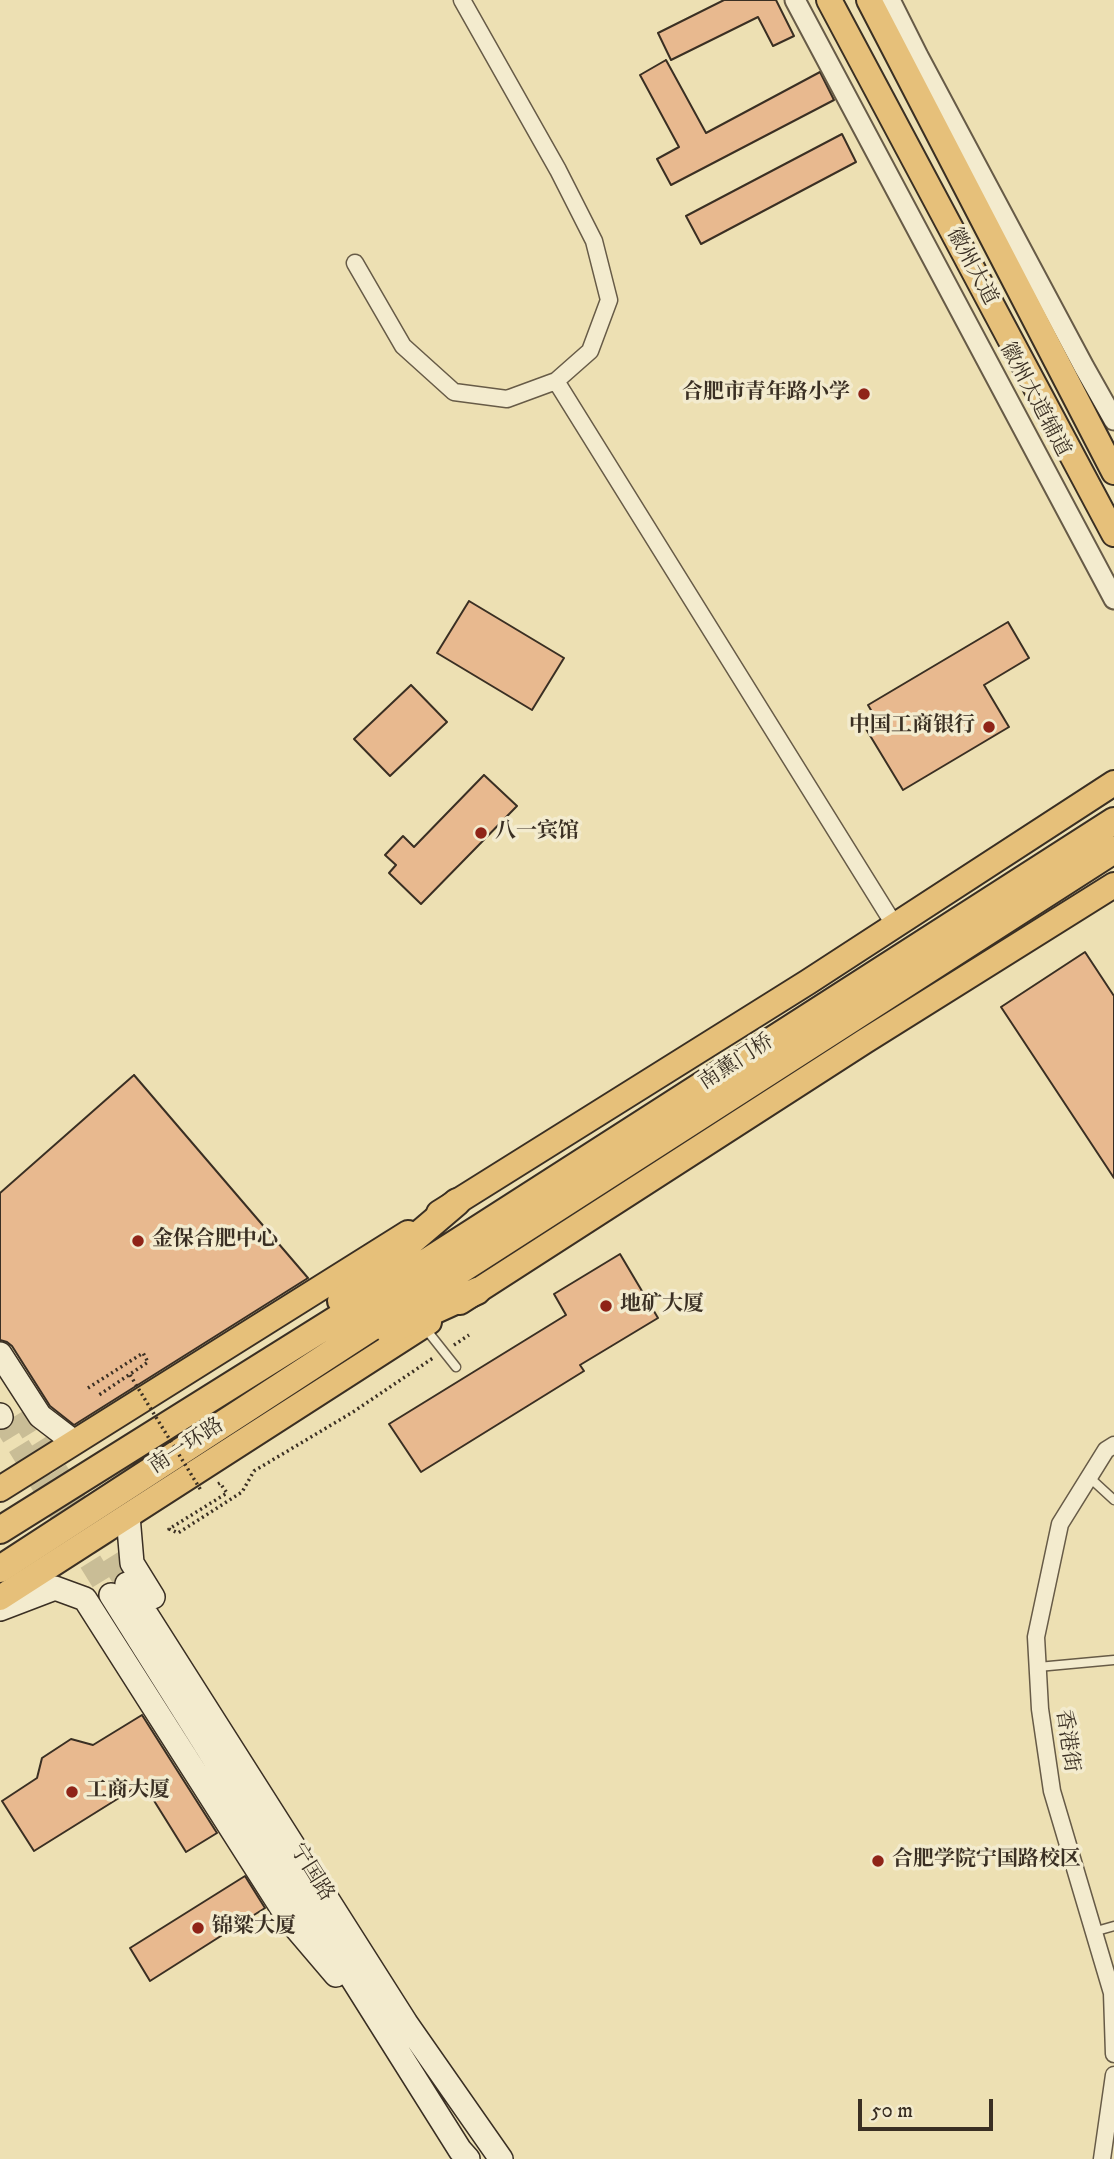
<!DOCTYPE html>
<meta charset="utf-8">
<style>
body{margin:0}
#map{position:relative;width:1114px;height:2159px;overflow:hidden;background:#ede0b3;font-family:"IM FELL DW Pica",serif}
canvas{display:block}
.scale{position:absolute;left:858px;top:2099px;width:135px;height:32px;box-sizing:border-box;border:4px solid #3a2f23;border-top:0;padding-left:9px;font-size:21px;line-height:24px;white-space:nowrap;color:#3a2f23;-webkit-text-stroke:5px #f3ebce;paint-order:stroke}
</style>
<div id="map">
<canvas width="1114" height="2159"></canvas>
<div class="scale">50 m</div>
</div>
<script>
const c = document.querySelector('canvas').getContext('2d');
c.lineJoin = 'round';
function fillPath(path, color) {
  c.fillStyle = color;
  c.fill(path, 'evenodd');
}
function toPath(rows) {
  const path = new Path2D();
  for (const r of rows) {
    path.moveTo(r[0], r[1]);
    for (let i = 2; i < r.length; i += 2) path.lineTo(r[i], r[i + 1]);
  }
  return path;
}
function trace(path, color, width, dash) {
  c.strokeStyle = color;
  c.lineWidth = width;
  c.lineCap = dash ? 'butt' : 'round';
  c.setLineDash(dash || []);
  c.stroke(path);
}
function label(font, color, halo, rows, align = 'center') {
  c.font = font + ' "IM FELL DW Pica","Noto Serif SC",serif';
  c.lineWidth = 7;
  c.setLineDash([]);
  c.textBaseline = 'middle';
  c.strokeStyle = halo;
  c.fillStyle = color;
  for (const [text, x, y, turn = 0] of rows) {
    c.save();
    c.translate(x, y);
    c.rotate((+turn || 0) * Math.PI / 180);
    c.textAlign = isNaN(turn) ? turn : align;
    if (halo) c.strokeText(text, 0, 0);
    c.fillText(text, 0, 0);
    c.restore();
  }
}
const building = toPath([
 [724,0,776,0,794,36,773,46,758,17,671,60,658,33,724,0],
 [666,60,706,133,820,72,834,100,671,185,657,159,679,147,640,75,666,60],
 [842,134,856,162,701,244,686,216,842,134],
 [469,601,564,658,532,710,437,653,469,601],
 [1008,622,1029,658,984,685,1009,727,903,790,863,724,875,717,868,705,1008,622],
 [411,685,447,722,390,776,354,739,411,685],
 [484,775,517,806,421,904,389,873,396,865,385,855,403,836,414,847,484,775],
 [1085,952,1114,996,1114,1178,1001,1007,1085,952],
 [134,1075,308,1278,74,1425,50,1406,12,1346,7,1342,0,1340,0,1193,134,1075],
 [620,1254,658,1318,580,1365,584,1371,421,1472,389,1424,566,1315,554,1294,620,1254],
 [142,1715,217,1833,186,1852,143,1783,34,1851,2,1801,37,1778,42,1758,71,1739,93,1745,142,1715],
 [245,1876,265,1908,150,1981,130,1948,245,1876]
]);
fillPath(building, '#e8b98f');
trace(building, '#3a2f23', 2);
trace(toPath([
 [20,1413,127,1584],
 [1,1417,111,1595]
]), '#c9bd96', 23, [23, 11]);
const service = toPath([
 [425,1328,456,1367],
 [1089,1477,1114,1500],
 [1038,1667,1114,1660],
 [1093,1932,1114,1926]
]);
const minor = toPath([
 [355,263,403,346,454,392,507,399,556,381,590,351,609,300,594,241,558,170,462,0],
 [556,381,895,926],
 [1114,1445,1106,1450,1060,1524,1036,1637,1040,1709,1052,1791,1112,1993,1114,2054],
 [1102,2159,1114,2075]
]);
const tertiary = toPath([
 [795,0,1114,599],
 [890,0,918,56,1084,367,1114,420]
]);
const secondary = toPath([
 [0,1354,40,1416,74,1442],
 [0,1415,1,1417],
 [128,1516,132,1563,153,1597],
 [127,1584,406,2023,501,2159],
 [111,1595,460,2150,468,2159],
 [0,1609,55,1588,85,1599,290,1921,336,1975]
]);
const primary = toPath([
 [829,0,1114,534],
 [869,0,1114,472],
 [439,1213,808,982,1114,783],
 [460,1302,865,1041,1114,885],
 [0,1489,408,1233],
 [0,1598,429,1322]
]);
const trunk = toPath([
 [341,1301,457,1202],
 [389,1331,477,1291],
 [0,1530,361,1304,1114,821],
 [0,1569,375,1325,1114,850]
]);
trace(service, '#675b47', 11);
trace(minor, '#675b47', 19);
trace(tertiary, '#675b47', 23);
trace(secondary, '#3a2f23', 26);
trace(primary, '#3a2f23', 28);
trace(trunk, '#3a2f23', 30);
trace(toPath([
 [454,1345,469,1335],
 [88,1388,143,1353,148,1362,99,1395],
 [218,1484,220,1483,227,1493,169,1529,178,1533,242,1492,254,1471,353,1412,433,1358]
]), '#3a2f23', 3.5, [2, 3.5]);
trace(service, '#f3ebce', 8);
trace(minor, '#f3ebce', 16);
trace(tertiary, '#f3ebce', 19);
trace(secondary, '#f3ebce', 23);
trace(primary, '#e6c07a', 24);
trace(trunk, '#e6c07a', 26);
trace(toPath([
 [130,1375,202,1492]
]), '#3a2f23', 3.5, [2, 3.5]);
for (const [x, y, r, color] of [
 [864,394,7,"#8f2418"],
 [989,727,7,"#8f2418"],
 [481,833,7,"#8f2418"],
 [138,1241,7,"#8f2418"],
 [606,1306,7,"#8f2418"],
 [72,1792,7,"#8f2418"],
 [878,1861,7,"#8f2418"],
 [198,1928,7,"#8f2418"]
]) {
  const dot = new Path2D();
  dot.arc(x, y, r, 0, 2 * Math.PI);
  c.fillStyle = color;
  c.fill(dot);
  trace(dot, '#f3ebce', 2.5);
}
label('21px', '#3a2f23', '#f3ebce', [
 ["徽州大道",971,267,62],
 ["徽州大道辅道",1034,400,62],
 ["南薰门桥",737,1063,-33],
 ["南一环路",187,1447,-33],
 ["香港街",1066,1741,82],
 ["宁国路",311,1873,58]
]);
label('bold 21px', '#3a2f23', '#f3ebce', [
 ["合肥市青年路小学",850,394,"right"],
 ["中国工商银行",975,727,"right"],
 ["八一宾馆",495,833],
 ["金保合肥中心",152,1241],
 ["地矿大厦",620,1306],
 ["工商大厦",86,1792],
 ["合肥学院宁国路校区",892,1861],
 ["锦粱大厦",212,1928]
], 'left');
</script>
